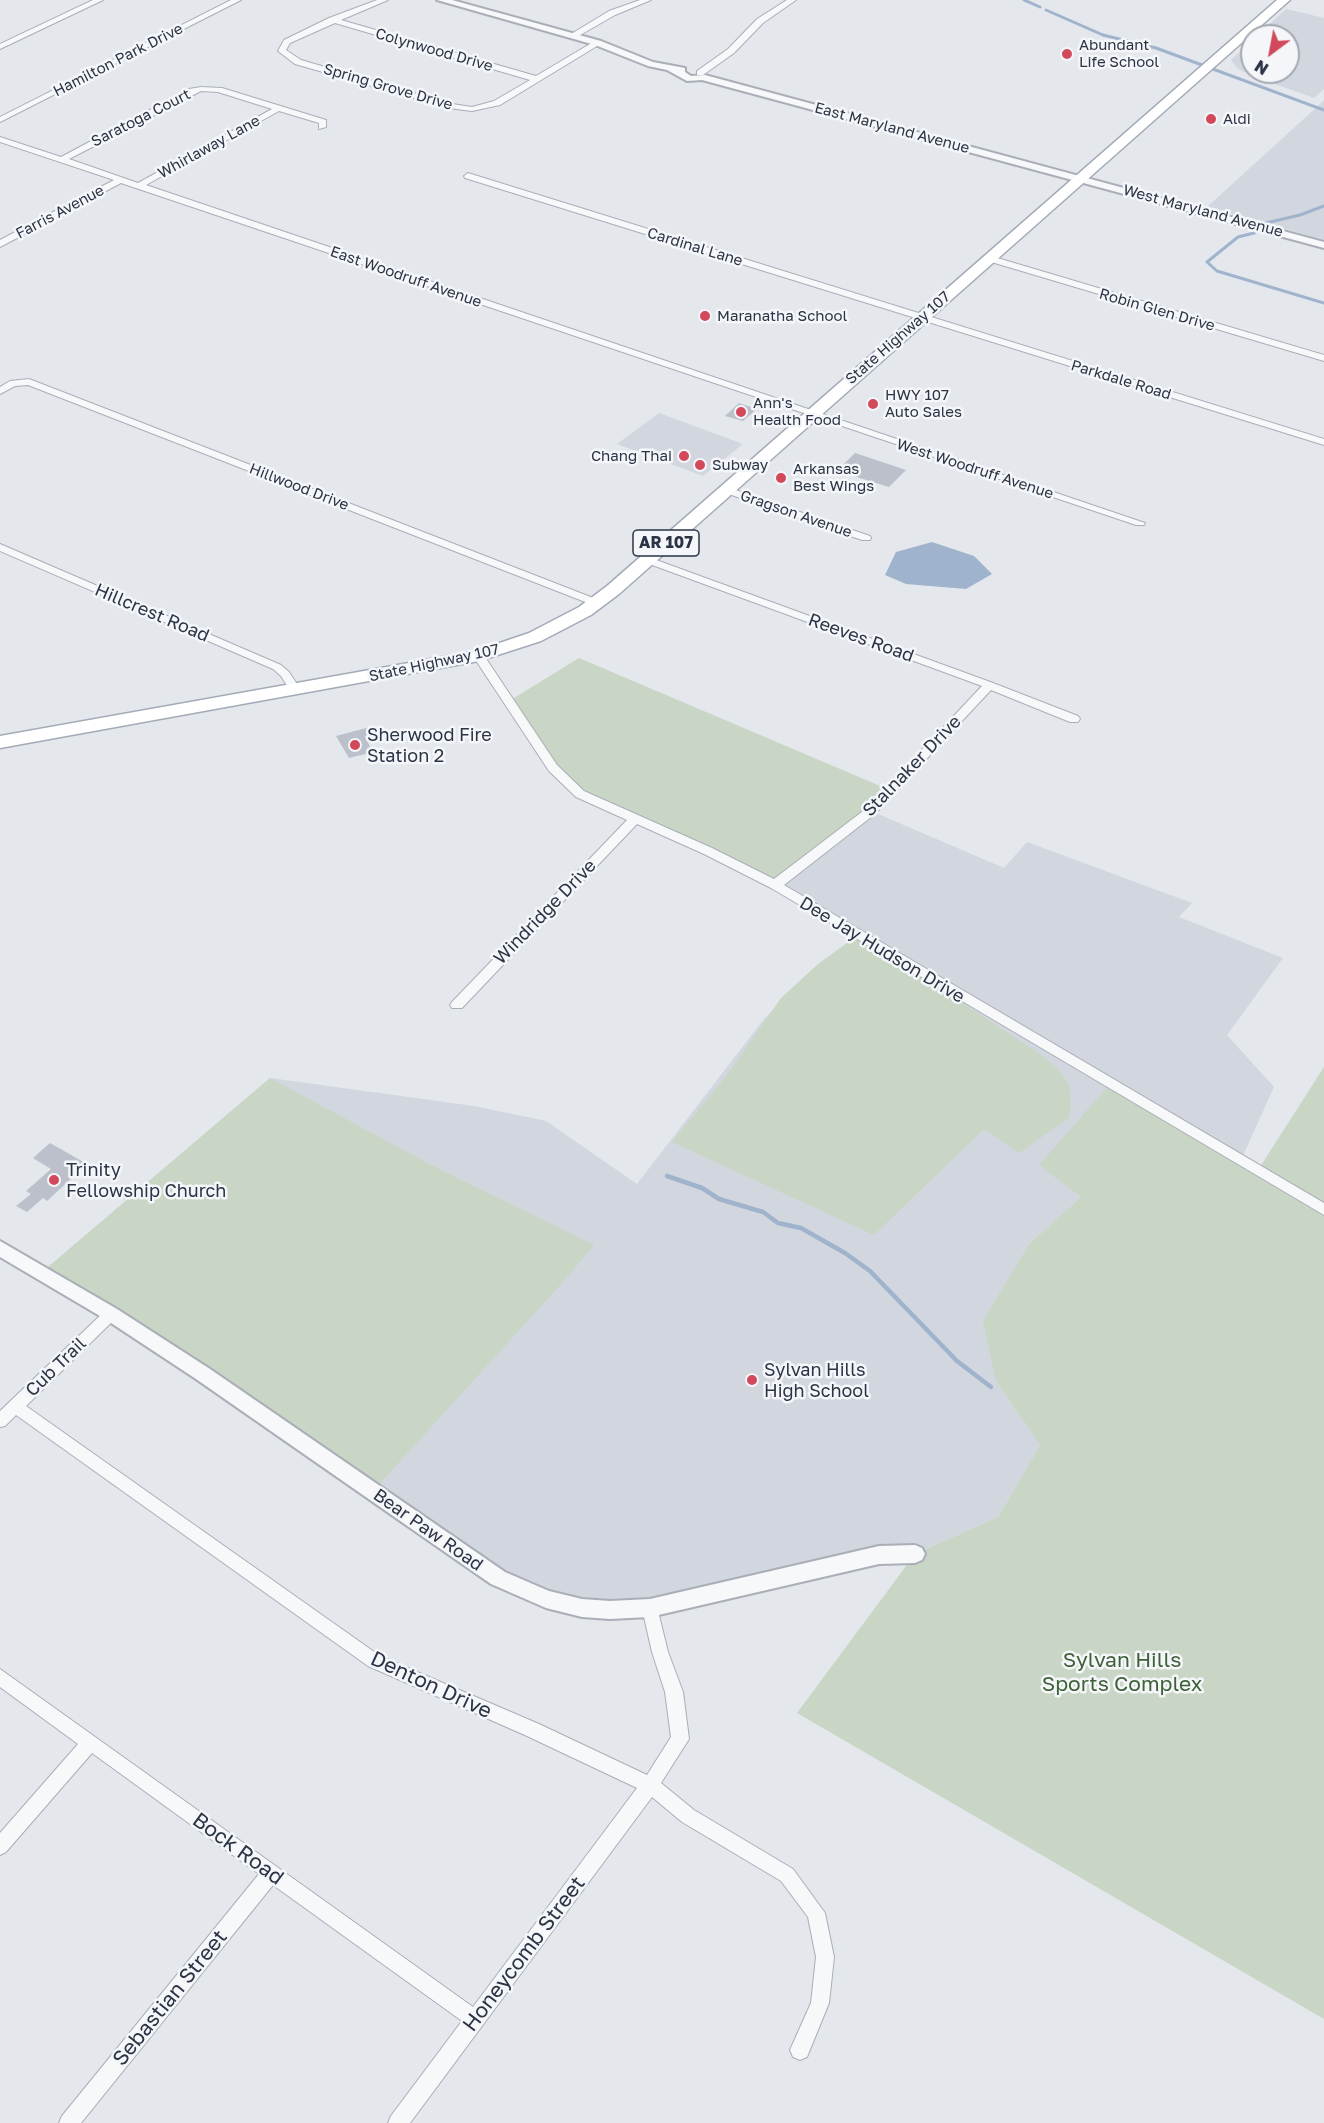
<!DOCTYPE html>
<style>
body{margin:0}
#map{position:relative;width:1324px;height:2123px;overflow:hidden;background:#e4e7ec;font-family:"Golos Text",sans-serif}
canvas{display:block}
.north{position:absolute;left:1240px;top:24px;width:60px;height:60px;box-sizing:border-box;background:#f4f6f9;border:2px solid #a4a8b1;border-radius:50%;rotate:212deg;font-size:16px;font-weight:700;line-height:24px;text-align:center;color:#2b3445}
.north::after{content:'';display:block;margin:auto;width:21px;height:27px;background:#d1495b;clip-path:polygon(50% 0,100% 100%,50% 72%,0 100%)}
</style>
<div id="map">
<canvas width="1324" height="2123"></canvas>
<div class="north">N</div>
</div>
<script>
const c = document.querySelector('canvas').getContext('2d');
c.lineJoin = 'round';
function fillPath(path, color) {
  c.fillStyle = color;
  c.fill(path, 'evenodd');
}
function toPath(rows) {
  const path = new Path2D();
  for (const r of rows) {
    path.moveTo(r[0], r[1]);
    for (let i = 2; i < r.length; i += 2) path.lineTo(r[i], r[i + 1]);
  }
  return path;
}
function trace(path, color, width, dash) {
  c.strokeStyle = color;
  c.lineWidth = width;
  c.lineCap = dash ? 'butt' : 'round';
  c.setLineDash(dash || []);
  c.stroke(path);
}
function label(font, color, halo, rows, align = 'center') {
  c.font = font + ' "Golos Text",sans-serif';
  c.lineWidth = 5;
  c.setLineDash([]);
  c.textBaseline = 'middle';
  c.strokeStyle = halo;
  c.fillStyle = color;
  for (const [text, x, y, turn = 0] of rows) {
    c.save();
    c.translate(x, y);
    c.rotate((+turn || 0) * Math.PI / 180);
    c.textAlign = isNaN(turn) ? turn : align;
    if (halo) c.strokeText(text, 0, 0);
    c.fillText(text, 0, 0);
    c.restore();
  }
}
fillPath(toPath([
 [1286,9,1324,18,1324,89,1314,98,1253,76,1238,69,1231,60,1252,41,1252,72,1288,72,1288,36,1257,36],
 [1324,100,1324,240,1207,207,1318,106],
 [659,413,743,444,703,476,617,444],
 [871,811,1004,868,1027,842,1192,903,1179,917,1283,958,1227,1035,1274,1087,1241,1160,1040,1164,1081,1197,1030,1243,996,1381,1040,1445,998,1517,915,1554,650,1608,546,1599,41,1273,270,1078,474,1106,546,1121,637,1184,764,1019,817,965,858,935,775,885]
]), '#d2d6de');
fillPath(toPath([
 [579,658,892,791,775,885,569,786,509,701],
 [858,935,1039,1053,1058,1069,1069,1085,1071,1103,1069,1118,1019,1153,984,1129,874,1235,672,1142,728,1074,781,998,817,965],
 [1324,1067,1324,2019,797,1713,915,1554,998,1517,1040,1445,996,1381,983,1321,1030,1243,1081,1197,1039,1165,1110,1084,1258,1170],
 [270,1078,433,1166,594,1245,563,1282,372,1492,41,1273]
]), '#c9d6c5');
fillPath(toPath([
 [932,542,974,556,992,574,966,589,906,584,885,575,896,552]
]), '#9fb4cc');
trace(toPath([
 [1024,0,1040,7],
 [1046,10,1103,35,1156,48,1324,110],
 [1324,206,1300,215,1266,223,1254,233,1238,237,1207,262,1217,271,1324,303]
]), '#9fb4cc', 3);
trace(toPath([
 [667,1176,702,1188,719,1199,763,1212,778,1223,801,1228,845,1253,870,1271,957,1361,991,1387]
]), '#9fb4cc', 4.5);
fillPath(toPath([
 [739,403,757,409,743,421,725,416],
 [855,453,906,470,889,487,837,471],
 [370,727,377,741,368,743,373,752,349,758,336,736],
 [50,1143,87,1164,47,1201,43,1198,27,1212,16,1206,31,1194,26,1191,51,1169,33,1158]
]), '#bbc0ca');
const minor = toPath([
 [93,0,103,0,0,49,0,44,93,0],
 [231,0,241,0,0,122,0,117,231,0],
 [377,0,388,0,341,20,536,76,595,41,602,43,500,105,472,111,448,108,295,64,278,51,284,40,329,18,377,0],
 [335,23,530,80,494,101,472,107,452,104,301,60,286,50,290,43,335,23],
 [640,0,651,0,615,15,575,38,568,36,609,11,640,0],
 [787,0,796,0,763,23,734,53,703,75,697,75,697,71,728,49,757,19,787,0],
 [201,87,222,88,326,120,326,127,319,129,319,123,279,111,146,185,1145,523,1144,525,1136,525,121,183,0,247,0,240,114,180,0,142,0,137,61,157,189,89,201,87],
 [201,91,218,92,272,109,138,183,69,159,201,91],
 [468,173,1324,439,1324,445,465,178,464,176,468,173],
 [988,257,994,257,1324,355,1324,361,988,261,988,257],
 [29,379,601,601,602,603,597,606,593,605,28,385,15,386,0,394,0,387,10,381,29,379],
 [727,487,870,536,871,538,870,540,862,540,723,492,723,488,727,487],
 [0,544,281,665,289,672,301,690,299,692,291,692,281,676,273,669,0,551,0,544],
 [648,557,993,683,1078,716,1080,719,1078,722,1070,722,991,690,875,814,784,885,1324,1203,1324,1215,771,888,704,854,637,824,462,1008,452,1008,450,1005,452,1002,627,820,576,797,549,771,473,656,475,654,483,654,557,765,584,791,712,848,774,879,867,808,982,686,644,562,643,560,648,557],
 [111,1308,116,1310,118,1314,116,1318,26,1406,380,1656,539,1724,647,1775,671,1737,665,1692,652,1652,642,1608,644,1603,650,1601,656,1603,668,1652,683,1692,689,1739,661,1783,694,1810,793,1869,825,1913,834,1957,829,2003,807,2057,800,2060,793,2057,790,2050,811,2003,816,1957,808,1917,781,1881,682,1822,652,1797,410,2123,388,2123,391,2116,462,2021,273,1885,81,2123,59,2123,62,2116,259,1874,92,1753,6,1852,0,1855,0,1833,78,1744,0,1687,0,1669,473,2007,637,1788,527,1736,368,1666,16,1415,5,1426,0,1427,0,1411,106,1310,111,1308]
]);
const tertiary = toPath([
 [437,0,452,0,601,41,653,62,685,68,685,72,691,76,705,75,1324,242,1324,248,702,80,687,81,667,70,648,66,595,45,437,0],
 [0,1241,117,1309,210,1369,505,1572,549,1591,582,1599,610,1601,650,1599,879,1546,915,1545,922,1548,925,1554,922,1560,915,1563,879,1564,650,1617,610,1619,582,1617,546,1608,491,1584,196,1379,105,1319,0,1257,0,1241]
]);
const primary = toPath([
 [1277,0,1290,0,619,594,591,615,541,641,479,661,0,748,0,736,476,651,529,633,579,607,607,586,1277,0]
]);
trace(minor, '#a9aeb7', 2);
trace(tertiary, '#a9aeb7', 4);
trace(primary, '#a3abb8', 3);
fillPath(minor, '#f7f8fa');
fillPath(tertiary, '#f7f8fa');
fillPath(primary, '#fff');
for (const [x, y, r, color] of [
 [1067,54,6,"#d1495b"],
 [1211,119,6,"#d1495b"],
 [705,316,6,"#d1495b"],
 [873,404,6,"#d1495b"],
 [741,412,6,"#d1495b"],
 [684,456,6,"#d1495b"],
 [700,465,6,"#d1495b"],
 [781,478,6,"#d1495b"],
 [355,745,6,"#d1495b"],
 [54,1180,6,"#d1495b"],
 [752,1380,6,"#d1495b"]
]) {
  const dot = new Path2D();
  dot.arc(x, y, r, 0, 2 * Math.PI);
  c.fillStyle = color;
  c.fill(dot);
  trace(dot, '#f4f6f9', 2);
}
label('15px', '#2b3445', '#f4f6f9', [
 ["Abundant",1079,45],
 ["Life School",1079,62],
 ["Aldi",1223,119],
 ["Maranatha School",717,316],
 ["HWY 107",885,395],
 ["Auto Sales",885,412],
 ["Ann's",753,403],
 ["Health Food",753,420],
 ["Chang Thai",672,456,"right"],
 ["Subway",712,465],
 ["Arkansas",793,469],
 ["Best Wings",793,486]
], 'left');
label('15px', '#2b3445', '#f4f6f9', [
 ["Colynwood Drive",434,50,16],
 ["Hamilton Park Drive",118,60,-27],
 ["Spring Grove Drive",388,87,16],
 ["Saratoga Court",141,118,-27],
 ["East Maryland Avenue",892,128,15],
 ["Whirlaway Lane",209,147,-29],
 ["West Maryland Avenue",1203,211,15],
 ["Farris Avenue",60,212,-28],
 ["Cardinal Lane",695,247,17],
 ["East Woodruff Avenue",406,277,19],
 ["Robin Glen Drive",1157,310,16],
 ["State Highway 107",898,338,-41],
 ["Parkdale Road",1121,380,17],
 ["West Woodruff Avenue",975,469,18],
 ["Hillwood Drive",299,487,21],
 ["Gragson Avenue",796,514,19],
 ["State Highway 107",434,663,-12]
]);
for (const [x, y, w] of [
 [666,543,66]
]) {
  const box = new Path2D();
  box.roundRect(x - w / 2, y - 13, w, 26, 4.5);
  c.fillStyle = '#f4f6f9';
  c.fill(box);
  trace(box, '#2b3445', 1.5);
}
label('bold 16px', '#2b3445', null, [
 ["AR 107",666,543]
]);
label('18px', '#2b3445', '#f4f6f9', [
 ["Hillcrest Road",152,613,23],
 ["Reeves Road",861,638,20],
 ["Stalnaker Drive",912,766,-46],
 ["Windridge Drive",545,912,-46],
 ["Dee Jay Hudson Drive",882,950,31],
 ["Cub Trail",56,1367,-44],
 ["Bear Paw Road",428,1530,35]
]);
label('18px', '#2b3445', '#f4f6f9', [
 ["Sherwood Fire",367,735],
 ["Station 2",367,756],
 ["Trinity",66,1170],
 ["Fellowship Church",66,1191],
 ["Sylvan Hills",764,1370],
 ["High School",764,1391]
], 'left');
label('21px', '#3f6138', '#f4f6f9', [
 ["Sylvan Hills",1122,1660],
 ["Sports Complex",1122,1684]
]);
label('21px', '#2b3445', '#f4f6f9', [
 ["Denton Drive",431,1685,25],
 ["Bock Road",238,1849,36],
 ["Honeycomb Street",524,1954,-53],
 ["Sebastian Street",170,1998,-51]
]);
</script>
